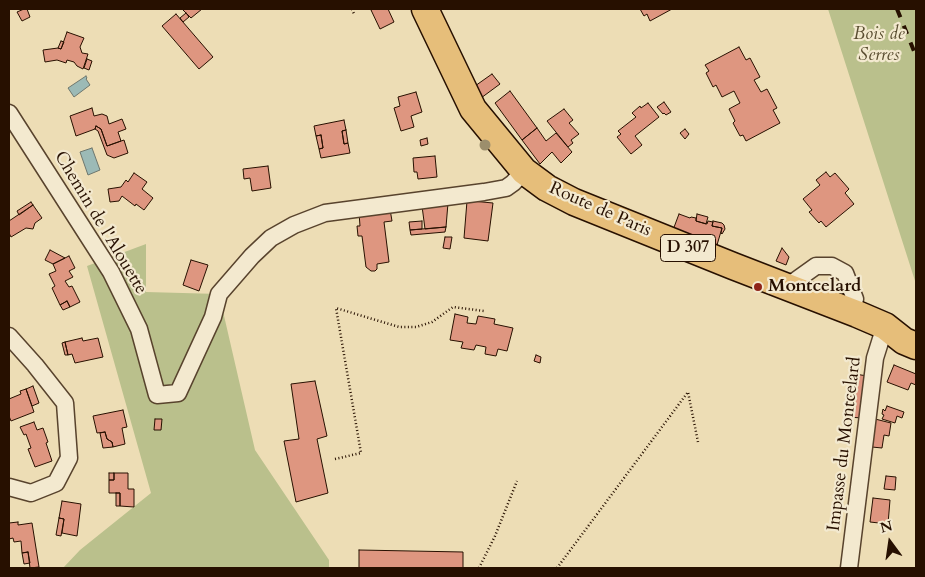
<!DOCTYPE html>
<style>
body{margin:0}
#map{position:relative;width:925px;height:577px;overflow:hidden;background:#edddb5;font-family:Cardo,serif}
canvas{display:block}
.frame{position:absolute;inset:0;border:10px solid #271000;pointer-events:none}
.north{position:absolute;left:865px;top:517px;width:50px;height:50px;-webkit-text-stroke:4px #f3e9cf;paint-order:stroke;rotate:346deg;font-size:14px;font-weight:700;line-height:20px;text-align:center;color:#271000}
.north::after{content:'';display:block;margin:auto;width:18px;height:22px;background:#271000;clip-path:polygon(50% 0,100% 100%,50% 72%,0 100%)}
</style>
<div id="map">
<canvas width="925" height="577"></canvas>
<div class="frame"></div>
<div class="north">N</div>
</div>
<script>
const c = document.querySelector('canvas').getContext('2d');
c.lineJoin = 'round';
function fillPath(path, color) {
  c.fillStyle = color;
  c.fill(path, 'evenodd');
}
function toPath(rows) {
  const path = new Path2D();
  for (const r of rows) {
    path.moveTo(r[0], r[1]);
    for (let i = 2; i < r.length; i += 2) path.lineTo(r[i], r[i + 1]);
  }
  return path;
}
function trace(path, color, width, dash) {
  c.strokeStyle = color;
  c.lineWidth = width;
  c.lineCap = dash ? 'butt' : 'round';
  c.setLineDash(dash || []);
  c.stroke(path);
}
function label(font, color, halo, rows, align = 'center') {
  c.font = font + ' Cardo,serif';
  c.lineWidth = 4.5;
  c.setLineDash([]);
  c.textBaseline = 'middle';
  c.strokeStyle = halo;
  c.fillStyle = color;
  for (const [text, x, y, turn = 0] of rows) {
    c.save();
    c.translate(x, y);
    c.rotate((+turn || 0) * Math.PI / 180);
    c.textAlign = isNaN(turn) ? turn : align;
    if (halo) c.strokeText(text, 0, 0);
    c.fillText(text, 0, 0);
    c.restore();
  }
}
fillPath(toPath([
 [828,9,916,9,916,284],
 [146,244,146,292,219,294,255,450,329,560,329,568,63,568,80,550,151,493,87,266]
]), '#bac08c');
const water = toPath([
 [86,76,87,78,86,79,90,85,74,97,68,88,86,76],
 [92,148,100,170,88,175,80,152,92,148]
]);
fillPath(water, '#9cbab6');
trace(water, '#6d766d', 1);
const building = toPath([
 [24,9,27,9,30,17,22,21,17,12,24,9],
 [182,9,202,9,191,18,182,9],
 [374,9,388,9,394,22,380,29,371,10,374,9],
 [640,9,672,9,650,21,647,14,644,16,640,9],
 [186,13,189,17,183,22,180,18,186,13],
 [176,14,213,57,199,69,162,26,176,14],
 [67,32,84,38,80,47,82,53,88,54,83,69,77,66,74,62,67,60,66,63,57,60,45,62,43,50,58,48,61,49,67,32],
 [61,41,64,42,61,49,58,48,61,41],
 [739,47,746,60,750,58,760,77,754,80,761,92,767,89,777,108,773,110,780,123,746,141,743,135,740,136,733,123,735,121,729,109,740,103,734,91,722,97,716,85,713,87,706,73,709,71,705,65,739,47],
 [87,59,92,61,89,70,84,68,87,59],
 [492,74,500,84,481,98,475,86,492,74],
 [510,91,537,128,522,140,495,103,510,91],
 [416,92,422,112,411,116,414,127,401,131,394,108,400,106,398,97,416,92],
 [664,102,671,112,666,115,664,113,663,114,657,107,664,102],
 [648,103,659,117,635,136,642,145,631,154,617,137,621,134,618,131,636,117,632,113,640,106,641,108,648,103],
 [92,108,94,116,102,114,107,116,109,124,122,119,126,129,118,132,121,141,107,146,101,129,96,126,95,129,76,136,70,116,92,108],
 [564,109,573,120,569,123,579,134,571,140,573,143,568,147,547,121,564,109],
 [344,120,346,130,342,131,344,144,348,143,350,153,321,158,319,149,323,148,321,135,316,136,314,126,344,120],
 [96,126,101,129,107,146,124,140,128,153,114,158,107,155,98,131,95,129,96,126],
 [537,128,546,141,556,133,572,152,561,163,552,152,540,164,522,140,537,128],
 [685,129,689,134,685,139,680,133,685,129],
 [346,130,348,143,344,144,342,131,346,130],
 [321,135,323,148,319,149,316,136,321,135],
 [427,138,428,144,421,146,420,140,427,138],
 [435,156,437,177,418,179,417,172,414,172,413,158,435,156],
 [268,166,271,188,252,191,250,178,244,179,243,169,268,166],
 [826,172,830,177,835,173,849,189,845,193,854,204,826,227,821,221,819,223,809,212,812,210,803,199,820,185,816,180,826,172],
 [134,173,147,182,142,189,153,198,144,210,136,204,135,206,122,196,119,201,110,202,108,189,121,187,126,180,128,182,134,173],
 [467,201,472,201,493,203,488,241,464,238,467,201],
 [31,202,33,205,19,215,17,211,31,202],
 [448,203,446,227,425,229,422,206,448,203],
 [33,205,42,218,35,223,33,229,26,228,11,237,9,233,9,221,33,205],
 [390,209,392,221,384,222,389,262,377,264,377,269,375,271,371,271,366,267,362,236,358,236,357,226,360,226,359,213,390,209],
 [679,214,690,218,691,217,696,218,696,221,707,224,708,221,713,222,712,226,722,228,717,245,673,230,679,214],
 [697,214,708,217,706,224,696,221,697,214],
 [422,221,422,229,410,230,409,222,422,221],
 [713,221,722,223,724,225,725,229,722,234,721,233,722,228,712,226,713,221],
 [446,227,445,232,411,235,410,230,446,227],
 [445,237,452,237,450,249,443,248,445,237],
 [782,248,789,257,786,265,776,261,782,248],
 [50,250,65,258,53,264,45,260,50,250],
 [69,256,75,268,69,271,73,277,65,281,69,287,72,286,80,302,70,307,67,301,60,305,52,288,55,286,49,274,56,271,53,264,69,256],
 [191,260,208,265,199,291,183,285,191,260],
 [67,301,70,307,63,310,60,305,67,301],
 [455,314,468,317,467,323,476,324,478,316,495,319,494,324,513,328,507,351,498,349,496,356,485,354,486,347,476,345,474,350,461,348,463,342,450,340,455,314],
 [82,338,83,341,98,338,103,357,75,363,72,354,68,355,65,342,82,338],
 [65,342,68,355,65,355,62,343,65,342],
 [536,355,541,357,540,363,534,361,536,355],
 [894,365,916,374,916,385,911,383,908,390,887,382,894,365],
 [854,374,868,376,862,418,848,417,854,374],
 [315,381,327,436,317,439,328,493,296,502,284,441,299,439,291,384,315,381],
 [33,386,39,403,32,406,26,389,33,386],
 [26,389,34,412,11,421,9,416,9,399,21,394,20,391,26,389],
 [887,406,904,412,902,418,897,416,895,423,882,419,884,415,882,414,883,409,885,411,887,406],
 [123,410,127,427,122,428,125,444,113,447,112,442,107,439,105,432,97,433,93,416,123,410],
 [155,419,162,419,161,430,154,430,155,419],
 [875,419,891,423,889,436,884,435,882,448,872,447,875,419],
 [34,422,37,430,43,428,48,442,46,443,52,461,35,467,28,449,31,448,26,434,24,435,20,427,34,422],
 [105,432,107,439,112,442,113,447,103,448,100,433,105,432],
 [109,473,114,473,114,480,109,480,109,473],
 [114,473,128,473,128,489,134,489,134,507,120,506,120,493,109,493,109,480,114,480,114,473],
 [886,476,896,477,895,490,884,489,886,476],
 [116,493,120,493,120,506,116,506,116,493],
 [873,498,890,500,888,524,870,522,873,498],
 [62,501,81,504,77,536,62,533,64,519,59,518,62,501],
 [59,518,64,519,61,536,56,535,59,518],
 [18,522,18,525,32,523,39,567,30,568,28,552,22,553,21,541,14,542,13,538,9,539,9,523,18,522],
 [359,550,463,552,463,568,359,568,359,550],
 [28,552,30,563,24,564,22,553,28,552]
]);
fillPath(building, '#de9680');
trace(building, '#271000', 1);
const minor = toPath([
 [9,113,111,272,139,329,157,395,178,393,213,317,219,294,252,256,271,238,294,225,325,213,484,192,506,188,513,183,524,171],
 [792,289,795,281,816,266,832,266,845,273,855,299,850,311],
 [9,336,35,365,65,403,69,458,56,483,31,493,9,487],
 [849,568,875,358,885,326]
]);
const primary = toPath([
 [425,9,473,109,524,171,547,188,574,202,733,266,857,314,885,326,904,341,916,346]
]);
trace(minor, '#58432d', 19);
trace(primary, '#271000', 29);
trace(toPath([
 [352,9,354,14],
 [335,459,361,453,336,308,399,327,416,327,432,322,453,307,484,311],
 [479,568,495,536,517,481],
 [557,568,688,392,698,442]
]), '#271000', 2.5, [1, 2.5]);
trace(minor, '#f3e9cf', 16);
trace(primary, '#e6be7a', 26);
trace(toPath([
 [897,9,916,56]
]), '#271000', 4, [9, 9]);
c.fillStyle = '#9c8e6c';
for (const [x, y] of [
 [485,145]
]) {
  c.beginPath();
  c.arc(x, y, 5.5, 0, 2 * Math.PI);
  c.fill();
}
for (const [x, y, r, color] of [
 [758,287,5,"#8f2418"]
]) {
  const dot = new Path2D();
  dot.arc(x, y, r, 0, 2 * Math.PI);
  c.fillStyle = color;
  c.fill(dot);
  trace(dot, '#f3e9cf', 2);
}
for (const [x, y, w] of [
 [688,248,55]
]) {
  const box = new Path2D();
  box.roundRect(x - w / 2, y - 13.5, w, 27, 4);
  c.fillStyle = '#f3e9cf';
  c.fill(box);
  trace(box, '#271000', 1);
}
label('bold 16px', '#271000', null, [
 ["D 307",688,248]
]);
label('italic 18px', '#5a4e31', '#f3e9cf', [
 ["Bois de",879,35],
 ["Serres",879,56]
]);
label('18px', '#271000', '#f3e9cf', [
 ["Route de Paris",600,210,24],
 ["Chemin de l'Alouette",100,223,59],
 ["Impasse du Montcelard",845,444,-83]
]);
label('bold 18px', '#271000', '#f3e9cf', [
 ["Montcelard",768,287]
], 'left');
</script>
